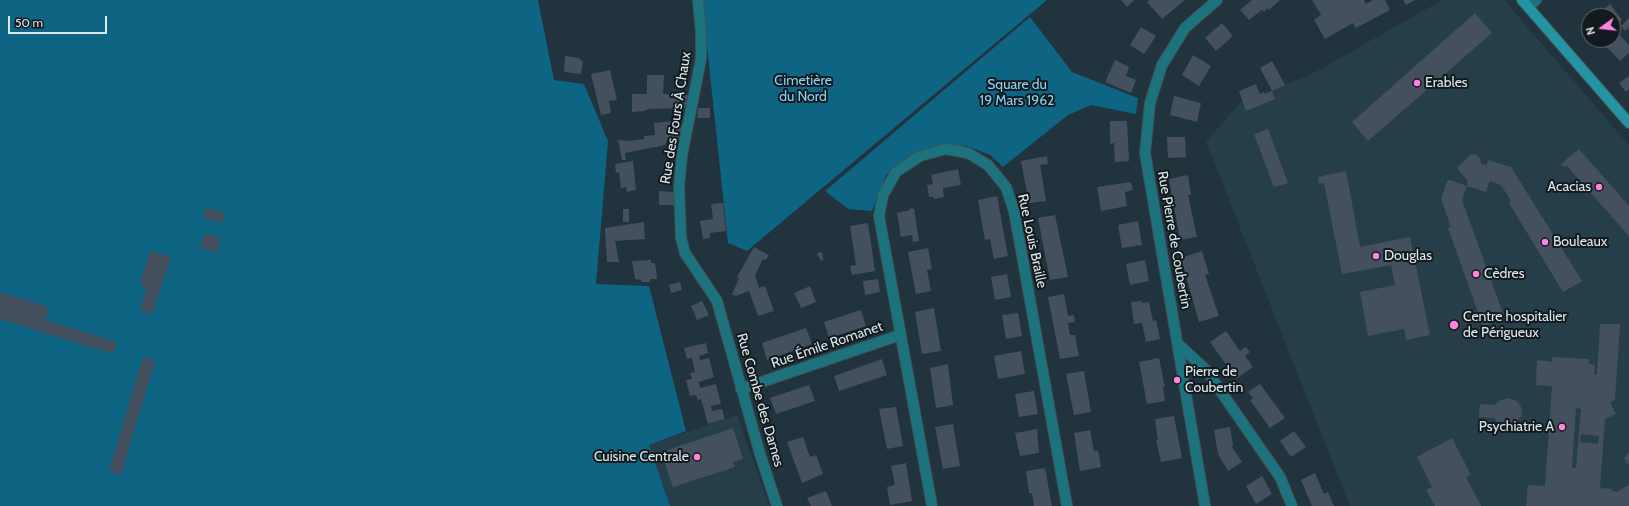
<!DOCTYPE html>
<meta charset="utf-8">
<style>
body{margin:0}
#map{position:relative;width:1629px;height:506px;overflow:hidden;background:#21333c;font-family:Cabin,sans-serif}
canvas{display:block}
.north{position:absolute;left:1581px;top:8px;width:40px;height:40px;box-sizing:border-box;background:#121a1e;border:1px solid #636c70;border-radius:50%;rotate:255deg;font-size:11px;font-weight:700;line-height:16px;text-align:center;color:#dce7ec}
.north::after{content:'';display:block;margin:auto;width:14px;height:18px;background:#fe85df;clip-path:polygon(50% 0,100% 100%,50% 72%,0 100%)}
.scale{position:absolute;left:8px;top:16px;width:99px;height:18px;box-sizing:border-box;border:2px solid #dce7ec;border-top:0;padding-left:5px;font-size:12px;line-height:14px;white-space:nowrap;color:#dce7ec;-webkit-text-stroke:3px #121a1e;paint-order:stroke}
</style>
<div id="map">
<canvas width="1629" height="506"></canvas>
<div class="north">N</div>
<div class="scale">50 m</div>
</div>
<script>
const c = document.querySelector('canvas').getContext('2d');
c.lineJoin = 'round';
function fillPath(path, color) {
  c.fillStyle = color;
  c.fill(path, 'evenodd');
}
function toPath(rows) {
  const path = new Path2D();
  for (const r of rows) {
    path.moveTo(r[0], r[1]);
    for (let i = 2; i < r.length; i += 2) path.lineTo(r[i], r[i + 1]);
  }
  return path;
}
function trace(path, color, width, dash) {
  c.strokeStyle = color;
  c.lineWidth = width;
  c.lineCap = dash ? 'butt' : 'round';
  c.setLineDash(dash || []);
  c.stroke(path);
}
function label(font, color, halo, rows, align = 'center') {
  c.font = font + ' Cabin,sans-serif';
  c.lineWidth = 4;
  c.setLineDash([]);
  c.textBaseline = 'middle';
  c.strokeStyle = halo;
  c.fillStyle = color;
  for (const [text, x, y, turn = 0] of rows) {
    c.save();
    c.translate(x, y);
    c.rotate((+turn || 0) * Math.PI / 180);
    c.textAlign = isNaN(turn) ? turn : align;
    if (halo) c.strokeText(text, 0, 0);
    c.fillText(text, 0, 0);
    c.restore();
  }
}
fillPath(toPath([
 [1442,0,1504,0,1629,145,1629,506,1350,506,1206,142,1241,102,1310,75],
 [737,415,769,506,670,506,649,445]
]), '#263e4a');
fillPath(toPath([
 [0,0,538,0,554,80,584,84,608,141,596,284,649,286,686,431,649,445,670,506,0,506],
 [702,0,1047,0,747,251,728,243],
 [1030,17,1072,72,1138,98,1136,114,1091,105,1068,115,1003,167,990,155,967,146,929,149,906,158,886,175,872,211,848,209,825,191]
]), '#0d6483');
fillPath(toPath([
 [1121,0,1134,0,1127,7],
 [1150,0,1185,0,1162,19,1147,2],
 [1252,0,1280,0,1269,10,1268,8,1264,12,1262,10,1249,20,1240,10],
 [1312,0,1364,0,1366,4,1373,0,1385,0,1390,10,1356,28,1353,23,1325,39,1314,20,1321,15],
 [1403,0,1415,0,1406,5],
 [1610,4,1622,20,1613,27,1613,16,1595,16],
 [1475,13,1492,33,1368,141,1352,122],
 [1629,18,1629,28,1625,31,1621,26],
 [1222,23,1233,36,1216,51,1205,38],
 [1141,27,1156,36,1144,54,1130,45],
 [1615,30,1629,45,1629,53,1620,61,1602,42,1613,40,1613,32],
 [1193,55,1211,66,1199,86,1182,75],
 [565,56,579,58,583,62,581,74,564,72],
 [1115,60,1129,67,1126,76,1136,80,1131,93,1105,82],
 [1272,61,1285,85,1272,91,1260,68],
 [610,70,617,100,609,101,611,113,601,115,591,74],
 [647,75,664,75,663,94,689,95,686,108,648,109,644,111,632,112,632,94,647,94],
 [1629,76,1629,89,1626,92,1619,83],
 [1256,84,1260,94,1264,92,1264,94,1272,91,1275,99,1246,111,1239,91],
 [1174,96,1201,103,1197,122,1170,115],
 [698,108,710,108,710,118,697,118],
 [672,121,683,124,679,139,668,137,665,145,625,153,626,160,622,160,618,140,629,141,644,139,644,136,655,135,654,123],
 [1110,121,1127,121,1129,161,1115,162,1114,143,1110,144],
 [1268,129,1288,183,1274,187,1254,134],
 [1167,137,1185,137,1186,157,1168,158],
 [1579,149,1629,206,1629,236,1567,166,1564,167,1561,164],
 [1476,154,1480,158,1481,164,1487,165,1488,160,1511,167,1582,281,1563,292,1509,203,1511,201,1501,185,1490,181,1486,192,1467,186,1468,181,1457,168,1470,155],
 [1047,156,1048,164,1040,165,1046,201,1029,203,1021,161],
 [633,161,636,190,627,192,626,187,621,188,619,172,616,173,615,164],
 [958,169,961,185,943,188,944,197,934,199,933,197,929,197,927,185,933,184,931,175],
 [1346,171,1360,247,1410,237,1430,335,1406,340,1404,329,1368,336,1360,292,1395,285,1391,265,1342,274,1324,183,1319,184,1318,177],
 [1188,175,1191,195,1188,195,1197,237,1180,240,1169,179],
 [1450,180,1467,186,1462,200,1505,319,1483,326,1448,228,1451,227,1441,199,1447,181],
 [1131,182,1133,190,1125,192,1127,206,1101,211,1097,187],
 [659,191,675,192,674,205,659,205],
 [997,196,1008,256,994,259,990,239,985,240,978,200],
 [723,203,726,231,710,233,710,238,703,239,700,221,713,219,711,204],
 [206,207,225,213,222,223,203,217],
 [910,208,914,209,919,241,913,242,912,235,901,237,897,213,910,210],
 [623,209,629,209,629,222,623,222],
 [1055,215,1068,277,1050,280,1038,218],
 [1138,221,1142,245,1122,248,1118,225],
 [644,222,645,239,615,241,619,262,607,262,605,228],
 [868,223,875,271,852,275,850,266,856,265,850,226],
 [205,233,221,238,216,253,200,247],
 [754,247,769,255,766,260,763,259,755,275,759,288,765,286,774,311,758,316,749,291,736,296,732,294,739,279,737,277],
 [928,248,932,269,927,270,931,291,916,294,908,252],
 [150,251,171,257,152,314,140,311,147,287,140,284],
 [1202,251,1209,274,1205,275,1219,316,1199,322,1181,258],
 [822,252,823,260,821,261,817,253],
 [651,260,651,263,655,263,657,279,650,279,650,282,642,282,641,280,635,279,632,261],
 [1145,260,1149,281,1130,285,1126,264],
 [1007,274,1011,297,995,300,991,277],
 [878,279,880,292,865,295,863,281],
 [680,282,682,290,671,293,669,285],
 [810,286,816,302,801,308,794,293],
 [0,292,49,307,45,320,117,342,113,354,0,319],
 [1064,294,1068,316,1074,315,1075,322,1068,323,1070,335,1075,335,1079,356,1060,359,1048,297],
 [702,301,709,315,697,320,691,306],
 [1142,301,1142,303,1149,302,1153,321,1156,320,1160,339,1146,342,1142,323,1134,324,1131,302],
 [934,308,941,351,922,354,915,312],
 [861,310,866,326,829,338,824,322],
 [1018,313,1022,336,1006,339,1002,315],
 [1600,324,1620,324,1615,400,1610,402,1616,414,1605,419,1600,488,1612,489,1612,491,1617,492,1629,485,1629,506,1526,506,1528,485,1545,486,1552,386,1536,385,1537,360,1552,362,1552,357,1589,359,1589,364,1595,365,1594,374,1597,374],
 [1576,408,1581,409,1576,468,1572,467],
 [1581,434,1599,436,1598,444,1580,442],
 [806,328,812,344,767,360,762,343],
 [1226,331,1240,351,1246,347,1250,352,1245,356,1253,367,1236,379,1210,342],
 [706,343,708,353,699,356,700,360,709,358,714,377,699,382,700,388,716,384,721,404,711,406,712,411,722,409,725,419,708,424,701,399,698,400,696,395,690,396,686,380,692,379,690,373,695,372,692,358,687,359,684,348],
 [1021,351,1025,374,998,379,994,356],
 [143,357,155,361,121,475,109,471],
 [1159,358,1165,387,1163,387,1165,401,1147,404,1139,362],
 [882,359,887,375,839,391,834,376],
 [948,364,953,405,936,408,930,368],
 [1084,371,1091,412,1074,415,1066,374],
 [1260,384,1285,418,1270,428,1250,400,1253,398,1248,392],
 [809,385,815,401,776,414,770,398],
 [1034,391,1038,414,1019,417,1015,394],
 [1508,398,1517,401,1521,407,1522,415,1514,426,1507,427,1499,425,1494,418,1479,417,1480,404,1495,405,1501,400],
 [896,407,903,446,887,449,879,409],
 [1174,416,1182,458,1161,462,1156,440,1158,440,1155,419],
 [953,424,960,466,943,469,935,427],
 [1230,427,1233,445,1232,447,1242,462,1228,471,1218,454,1214,430],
 [733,428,743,459,733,462,735,467,673,487,661,452],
 [1037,429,1039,453,1020,456,1015,433],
 [1090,430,1094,451,1098,451,1101,467,1080,471,1074,433],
 [1294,431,1306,447,1291,457,1280,441],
 [803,437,810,457,816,455,823,474,802,483,787,442],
 [1452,438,1471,475,1466,477,1481,506,1435,506,1426,490,1432,487,1417,457],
 [1629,453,1629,463,1627,464,1624,458],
 [906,463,912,501,890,505,887,487,895,485,891,466],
 [1045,468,1052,506,1034,506,1032,493,1029,493,1026,471],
 [1315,473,1324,494,1328,492,1334,506,1312,506,1301,480],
 [1262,476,1272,494,1256,504,1246,486],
 [826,491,832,506,811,506,807,498]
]), '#44505e');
const minor = toPath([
 [698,0,701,32,701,59,682,155,679,187,681,238,685,253,717,301,760,454,777,506],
 [1528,7,1536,0],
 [1177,343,1206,370,1280,477,1292,506],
 [741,389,900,335],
 [932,506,879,216,883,195,896,172,920,156,946,149,968,153,988,165,1006,187,1014,211,1067,506],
 [1205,506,1145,153,1150,103,1162,65,1185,28,1217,0]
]);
const secondary = toPath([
 [1522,0,1629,123]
]);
trace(minor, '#3f5058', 12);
trace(secondary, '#3f5058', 12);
trace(minor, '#1c737e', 10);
trace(secondary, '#2594a2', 10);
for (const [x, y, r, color] of [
 [1417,83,4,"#fe85df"],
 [1599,187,4,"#fe85df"],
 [1545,242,4,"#fe85df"],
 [1376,256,4,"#fe85df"],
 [1476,274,4,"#fe85df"],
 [1454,325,5,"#fe85df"],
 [1177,380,4,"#fe85df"],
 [1562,427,4,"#fe85df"],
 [697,457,4,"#fe85df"]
]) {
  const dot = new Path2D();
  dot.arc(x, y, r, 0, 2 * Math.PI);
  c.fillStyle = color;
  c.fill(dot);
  trace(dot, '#121a1e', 1.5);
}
label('14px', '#87d1f4', '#121a1e', [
 ["Cimetière",803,81],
 ["du Nord",803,97],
 ["Square du",1017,85],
 ["19 Mars 1962",1017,101]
]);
label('14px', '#dce7ec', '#121a1e', [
 ["Erables",1425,83],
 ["Acacias",1591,187,"right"],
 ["Bouleaux",1553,242],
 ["Douglas",1384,256],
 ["Cèdres",1484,274],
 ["Centre hospitalier",1463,317],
 ["de Périgueux",1463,333],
 ["Pierre de",1185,372],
 ["Coubertin",1185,388],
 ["Psychiatrie A",1554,427,"right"],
 ["Cuisine Centrale",689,457,"right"]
], 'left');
label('14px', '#dce7ec', '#121a1e', [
 ["Rue des Fours À Chaux",676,118,-81],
 ["Rue Pierre de Coubertin",1174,240,80],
 ["Rue Louis Braille",1032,241,78],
 ["Rue Émile Romanet",827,345,-19],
 ["Rue Combe des Dames",760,400,74]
]);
</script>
